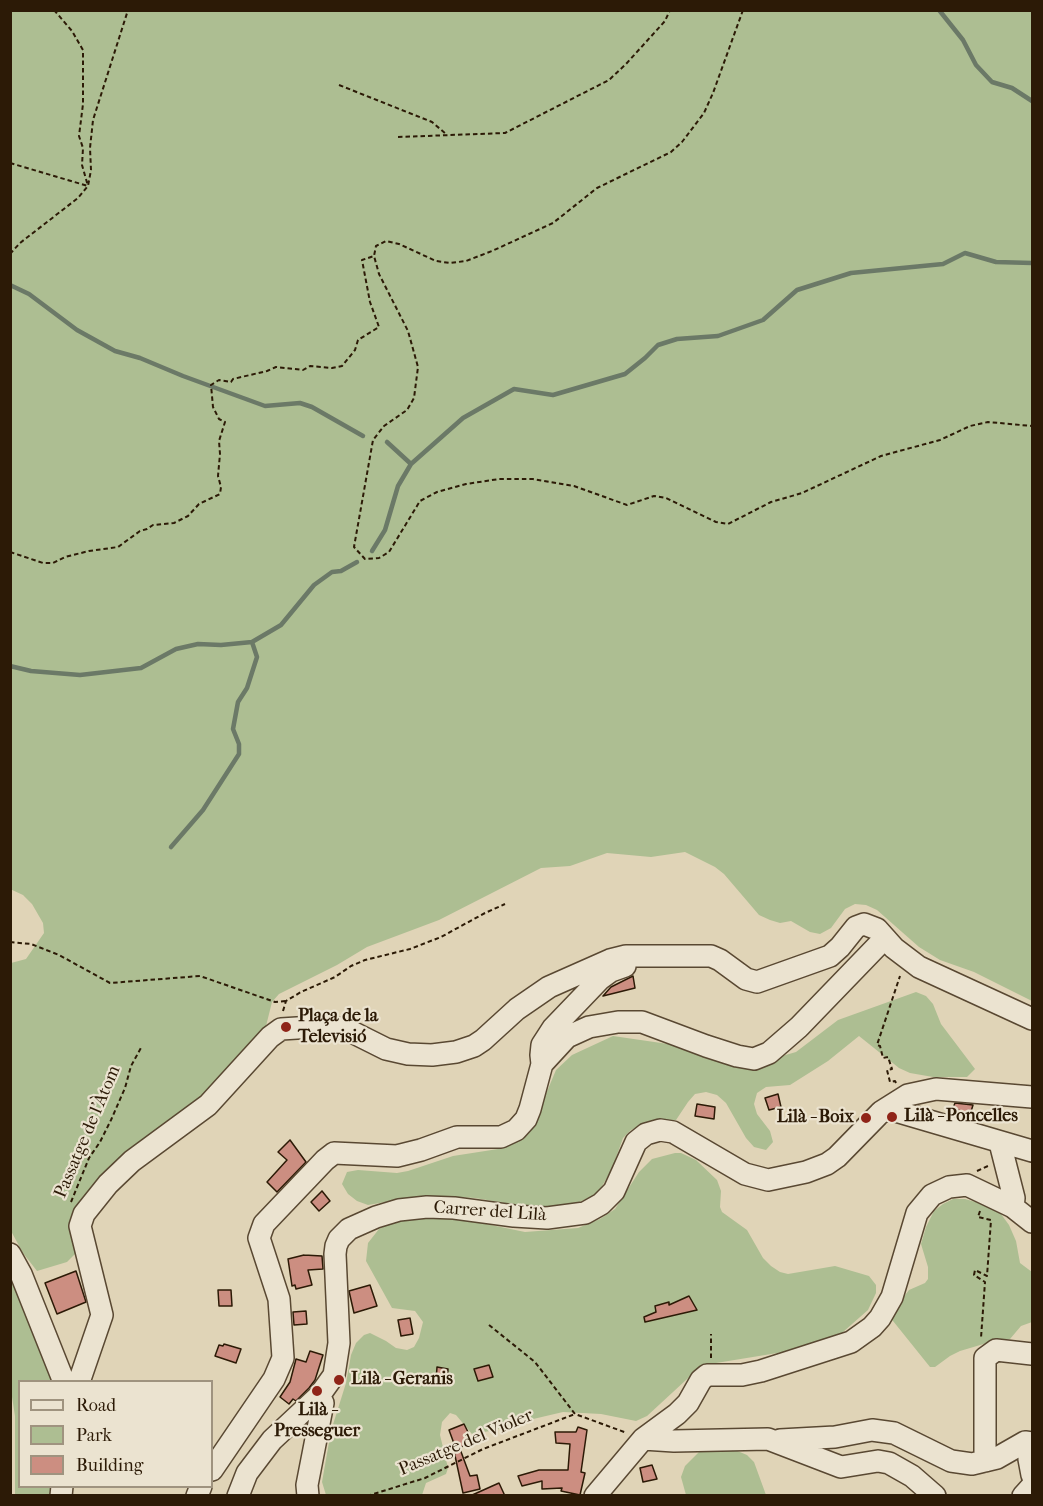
<!DOCTYPE html>
<meta charset="utf-8">
<style>
body{margin:0}
#map{position:relative;width:1043px;height:1506px;overflow:hidden;background:#e0d4b7;font-family:"IM FELL French Canon",serif}
canvas{display:block}
.frame{position:absolute;inset:0;border:12px solid #2c1a06;pointer-events:none}
.legend{position:absolute;left:18px;top:1380px;width:195px;height:108px;box-sizing:border-box;background:#ebe3d0;border:2px solid #9f937f;margin:0;padding:8px 10px;list-style:none;font-size:18px;color:#2c1a06}
.legend li{display:flex;align-items:center;gap:12px;height:30px}
.legend b{width:30px;border:2px solid #9f937f}
</style>
<div id="map">
<canvas width="1043" height="1506"></canvas>
<div class="frame"></div>
<ul class="legend">
<li><b style="height:8px;background:#ebe3d0"></b>Road</li>
<li><b style="height:16px;background:#adbe92"></b>Park</li>
<li><b style="height:16px;background:#cc8e81"></b>Building</li>
</ul>
</div>
<script>
const c = document.querySelector('canvas').getContext('2d');
c.lineJoin = 'round';
function fillPath(path, color) {
  c.fillStyle = color;
  c.fill(path, 'evenodd');
}
function toPath(rows) {
  const path = new Path2D();
  for (const r of rows) {
    path.moveTo(r[0], r[1]);
    for (let i = 2; i < r.length; i += 2) path.lineTo(r[i], r[i + 1]);
  }
  return path;
}
function trace(path, color, width, dash) {
  c.strokeStyle = color;
  c.lineWidth = width;
  c.lineCap = dash ? 'butt' : 'round';
  c.setLineDash(dash || []);
  c.stroke(path);
}
function label(font, color, halo, rows, align = 'center') {
  c.font = font + ' "IM FELL French Canon",serif';
  c.lineWidth = 4.5;
  c.setLineDash([]);
  c.textBaseline = 'middle';
  c.strokeStyle = halo;
  c.fillStyle = color;
  for (const [text, x, y, turn = 0] of rows) {
    c.save();
    c.translate(x, y);
    c.rotate((+turn || 0) * Math.PI / 180);
    c.textAlign = isNaN(turn) ? turn : align;
    if (halo) c.strokeText(text, 0, 0);
    c.fillText(text, 0, 0);
    c.restore();
  }
}
fillPath(toPath([
 [11,11,1032,11,1032,1001,974,972,940,960,919,947,877,910,866,905,855,904,845,909,831,928,820,934,810,932,791,921,780,923,770,920,759,915,724,874,715,867,685,852,651,857,607,853,570,866,541,868,439,920,367,947,337,965,279,994,272,1002,264,1034,202,1098,100,1176,77,1214,77,1244,75,1254,67,1262,37,1271,23,1253,11,1231,11,963,26,959,44,933,43,923,32,904,23,895,10,889],
 [916,992,926,996,933,1004,941,1024,975,1069,967,1077,933,1077,910,1073,899,1068,859,1036,828,1061,790,1085,766,1087,757,1093,754,1104,757,1114,770,1131,773,1142,766,1150,754,1147,746,1138,726,1103,717,1095,706,1092,695,1094,688,1102,676,1120,646,1123,631,1130,623,1138,612,1169,601,1188,593,1196,572,1205,547,1208,523,1206,475,1198,439,1196,415,1197,368,1205,357,1201,348,1194,342,1184,347,1172,358,1170,397,1173,408,1171,453,1156,498,1149,522,1140,530,1132,556,1070,572,1055,613,1036,668,1044,744,1067,796,1052,838,1020],
 [675,1153,681,1153,696,1160,717,1180,721,1191,720,1207,722,1212,747,1230,763,1258,771,1266,780,1272,788,1274,835,1266,869,1276,876,1285,876,1293,868,1310,843,1332,814,1347,710,1364,699,1368,647,1416,636,1421,601,1414,563,1412,512,1424,496,1430,472,1434,456,1415,450,1413,442,1422,440,1435,448,1468,446,1474,426,1483,422,1495,326,1495,322,1482,331,1431,346,1383,351,1355,356,1343,364,1335,370,1333,386,1341,396,1348,407,1350,414,1347,419,1338,423,1322,415,1311,392,1308,366,1261,368,1243,379,1229,391,1223,421,1215,452,1217,525,1232,578,1228,600,1219,615,1209,639,1172,652,1159],
 [953,1199,965,1199,986,1205,1001,1214,1009,1225,1016,1241,1020,1263,1032,1272,1032,1322,1021,1326,1010,1339,997,1340,960,1351,950,1356,935,1367,930,1367,889,1316,909,1290,925,1283,928,1279,928,1267,921,1244,926,1227,934,1211,943,1204],
 [10,1273,55,1381,20,1382,20,1486,60,1487,58,1495,15,1495,15,1416,10,1384],
 [701,1450,735,1450,747,1455,754,1462,766,1495,686,1495,681,1477,685,1466]
]), '#adbe92');
trace(toPath([
 [939,10,963,40,976,65,992,82,1012,88,1032,101],
 [10,285,29,294,77,330,115,351,140,358,183,376,265,406,300,403,312,407,363,436],
 [387,442,411,464],
 [372,551,385,530,398,486,411,464,463,418,514,389,553,395,625,374,645,358,658,345,677,339,718,336,763,320,797,290,851,273,943,264,965,253,996,262,1032,263],
 [10,666,31,671,80,675,141,668,176,649,198,644,221,645,252,642,281,625,314,585,332,572,341,571,357,562],
 [171,847,203,810,239,754,239,744,233,729,238,702,247,688,257,657,252,642]
]), '#6b7967', 4.5);
const building = toPath([
 [633,976,635,988,603,996,611,987,633,976],
 [778,1094,781,1107,769,1110,765,1098,778,1094],
 [955,1103,973,1105,970,1115,953,1108,955,1103],
 [697,1104,715,1107,714,1119,695,1116,697,1104],
 [290,1140,306,1162,277,1192,267,1182,287,1160,278,1152,290,1140],
 [322,1191,330,1201,319,1211,311,1202,322,1191],
 [304,1255,322,1256,323,1269,308,1270,312,1285,296,1289,295,1285,292,1286,288,1259,304,1255],
 [76,1271,86,1302,57,1314,45,1283,76,1271],
 [370,1285,377,1306,354,1313,349,1291,370,1285],
 [218,1290,231,1290,232,1306,219,1306,218,1290],
 [689,1296,697,1310,645,1322,644,1317,656,1312,655,1306,669,1302,669,1305,689,1296],
 [306,1311,307,1324,294,1325,293,1312,306,1311],
 [410,1318,413,1334,401,1336,398,1320,410,1318],
 [224,1344,241,1349,236,1363,215,1356,219,1345,223,1346,224,1344],
 [310,1351,323,1355,315,1380,309,1388,296,1401,293,1399,289,1404,280,1397,290,1382,296,1359,306,1362,310,1351],
 [489,1365,493,1377,478,1381,474,1369,489,1365],
 [437,1367,448,1369,447,1383,436,1381,437,1367],
 [464,1424,473,1442,456,1449,449,1430,464,1424],
 [578,1427,587,1430,581,1472,585,1473,580,1495,561,1491,562,1488,542,1489,542,1481,522,1486,518,1476,539,1470,568,1470,570,1444,556,1443,555,1432,576,1432,578,1427],
 [460,1449,470,1476,477,1475,480,1489,463,1493,454,1451,460,1449],
 [652,1465,657,1479,643,1482,640,1468,652,1465],
 [499,1483,505,1496,470,1496,499,1483]
]);
fillPath(building, '#cc8e81');
trace(building, '#2c1a06', 1.5);
const minor = toPath([
 [543,1063,567,1037,589,1027,618,1022,642,1022,706,1046,737,1056,754,1059,769,1053,799,1027,884,939],
 [881,1112,908,1095,936,1089,1032,1097],
 [1000,1143,1014,1198,1013,1207],
 [10,1254,21,1274,64,1382],
 [79,1382,102,1315,80,1226,84,1214,108,1184,132,1161,208,1105,270,1037,281,1029,329,1026,350,1031,386,1049,408,1054,432,1055,456,1052,474,1046,483,1040,517,1009,549,987,610,960,626,956,711,956,720,960,746,979,757,982,830,956,840,947,856,927,864,924,877,929,894,948,919,967,1032,1019],
 [643,1439,674,1441,768,1439,841,1467,878,1461,889,1463,912,1476,935,1496],
 [780,1440,835,1437,872,1430,894,1433,951,1461,972,1464,997,1458,1025,1442,1032,1443],
 [1032,1445,1029,1459,1032,1475],
 [985,1461,985,1358,996,1350,1032,1354],
 [212,1470,274,1379,283,1358,279,1299,259,1238,264,1224,325,1160,334,1153,397,1156,421,1150,457,1137,501,1137,516,1130,526,1119,530,1109,542,1064,541,1055,542,1045,553,1028,600,979,611,971,625,966],
 [61,1496,62,1486],
 [197,1496,201,1486],
 [238,1496,247,1473,272,1440,319,1396,334,1375,339,1343,335,1254,336,1246,339,1239,349,1229,376,1217,399,1210,427,1207,454,1208,514,1216,547,1218,585,1213,601,1204,614,1191,636,1142,646,1134,660,1130,673,1132,745,1174,768,1180,806,1172,827,1164,837,1157,881,1112,892,1110,1032,1151],
 [308,1496,307,1485,323,1403,319,1396],
 [595,1496,643,1439,677,1414,688,1403,701,1380,707,1375,742,1375,761,1371,851,1342,872,1327,880,1318,892,1297,917,1213,932,1195,949,1187,967,1185,1013,1207,1032,1222],
 [1023,1496,1032,1486]
]);
trace(minor, '#594832', 24);
trace(toPath([
 [54,10,72,31,83,50,83,104,79,136,83,148,82,165,88,186],
 [743,10,713,93,704,113,682,142,671,152,597,188,553,223,492,251,466,261,450,263,436,261,399,244,386,241,376,246,374,256,379,274,408,331,418,367,414,398,407,410,384,426,373,440,354,547,365,559,379,558,389,552,420,501,437,492,466,484,499,479,533,479,574,486,627,505,654,496,666,498,716,522,728,524,771,502,802,493,881,456,940,440,970,426,988,422,1032,426],
 [339,85,432,122,446,134],
 [398,137,505,133,609,80,626,64,665,21,670,10],
 [10,163,88,186],
 [10,254,20,243,78,198,88,186,91,170,90,148,93,120,128,10],
 [10,552,43,563,53,563,65,557,89,551,118,547,140,531,147,529,153,525,174,523,188,516,199,504,220,494,221,487,218,476,220,454,219,441,225,422,219,419,213,407,211,385,219,380,231,382,233,379,267,371,276,367,303,370,310,366,332,368,342,366,355,350,358,340,379,327,370,302,362,260,374,256],
 [10,942,31,944,59,955,110,983,200,976,275,1002,286,1001],
 [283,1011,286,1001,301,992,335,977,351,966,365,960,410,949,441,937,485,913,505,904],
 [896,1083,895,1081,890,1082,887,1070,892,1069,888,1057,883,1058,880,1046,877,1045,900,976],
 [977,1171,988,1166],
 [71,1202,89,1158,100,1142,111,1120,125,1088,131,1066,142,1046],
 [980,1211,978,1217,991,1220,987,1276,975,1270,974,1275,985,1282,981,1338],
 [489,1325,535,1362,575,1414,627,1433],
 [711,1358,711,1334],
 [367,1496,425,1478,483,1449,575,1414]
]), '#2c1a06', 2, [4.5, 3]);
trace(minor, '#ebe3d0', 21);
for (const [x, y, r, color] of [
 [286,1027,6,"#8f2418"],
 [892,1117,6,"#8f2418"],
 [866,1118,6,"#8f2418"],
 [339,1380,6,"#8f2418"],
 [317,1391,6,"#8f2418"]
]) {
  const dot = new Path2D();
  dot.arc(x, y, r, 0, 2 * Math.PI);
  c.fillStyle = color;
  c.fill(dot);
  trace(dot, '#ebe3d0', 2);
}
label('bold 18px', '#2c1a06', '#ebe3d0', [
 ["Plaça de la",298,1017],
 ["Televisió",298,1038],
 ["Lilà - Poncelles",904,1117],
 ["Lilà - Boix",854,1118,"right"],
 ["Lilà - Geranis",351,1380],
 ["Lilà -",317,1411,"center"],
 ["Presseguer",317,1432,"center"]
], 'left');
label('18px', '#2c1a06', '#ebe3d0', [
 ["Passatge de l'Àtom",88,1132,-67],
 ["Carrer del Lilà",490,1212,4],
 ["Passatge del Violer",466,1443,-23]
]);
</script>
